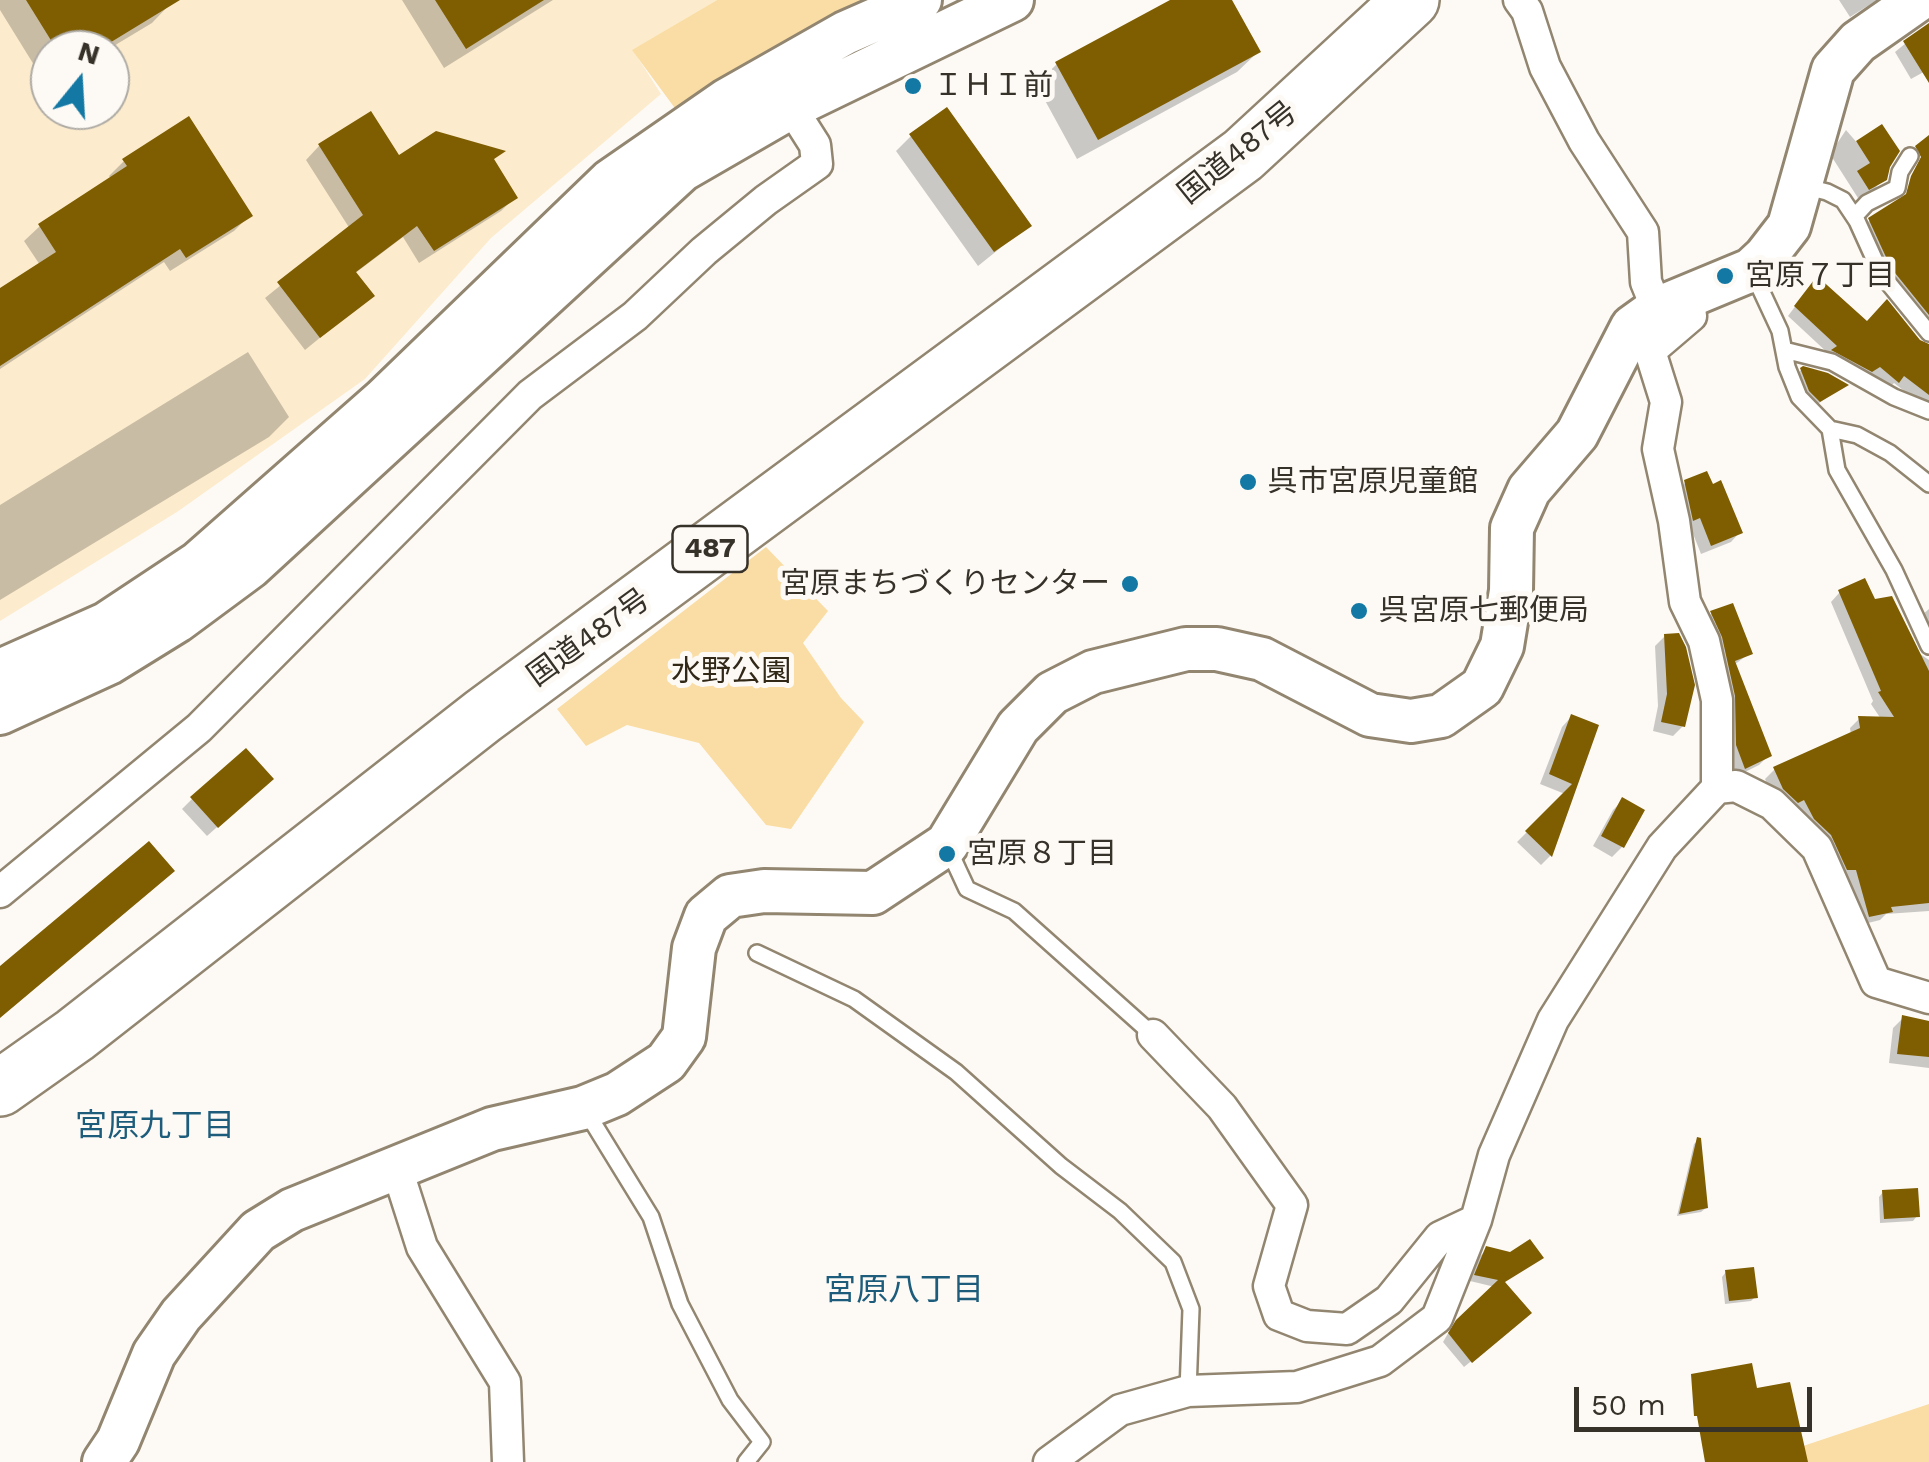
<!DOCTYPE html>
<meta charset="utf-8">
<style>
body{margin:0}
#map{position:relative;width:1929px;height:1462px;overflow:hidden;background:#fdfaf6;font-family:"Work Sans",sans-serif}
canvas{display:block}
.north{position:absolute;left:30px;top:30px;width:100px;height:100px;box-sizing:border-box;background:#fdfaf6;border:2px solid #aeaaa4;border-radius:50%;rotate:18deg;font-size:28px;font-weight:700;line-height:40px;text-align:center;color:#373229}
.north::after{content:'';display:block;margin:auto;width:35px;height:45px;background:#1379a4;clip-path:polygon(50% 0,100% 100%,50% 72%,0 100%)}
.scale{position:absolute;left:1574px;top:1387px;width:238px;height:45px;box-sizing:border-box;border:5px solid #373229;border-top:0;padding-left:12px;font-size:30px;line-height:35px;white-space:nowrap;color:#373229;-webkit-text-stroke:8px #fdfaf6;paint-order:stroke}
</style>
<div id="map">
<canvas width="1929" height="1462"></canvas>
<div class="north">N</div>
<div class="scale">50 m</div>
</div>
<script>
const c = document.querySelector('canvas').getContext('2d');
c.lineJoin = 'round';
function fillPath(path, color) {
  c.fillStyle = color;
  c.fill(path, 'evenodd');
}
function toPath(rows) {
  const path = new Path2D();
  for (const r of rows) {
    path.moveTo(r[0], r[1]);
    for (let i = 2; i < r.length; i += 2) path.lineTo(r[i], r[i + 1]);
  }
  return path;
}
function trace(path, color, width, dash) {
  c.strokeStyle = color;
  c.lineWidth = width;
  c.lineCap = dash ? 'butt' : 'round';
  c.setLineDash(dash || []);
  c.stroke(path);
}
function label(font, color, halo, rows, align = 'center') {
  c.font = font + ' "Work Sans","Noto Sans JP",sans-serif';
  c.lineWidth = 10;
  c.setLineDash([]);
  c.textBaseline = 'middle';
  c.strokeStyle = halo;
  c.fillStyle = color;
  for (const [text, x, y, turn = 0] of rows) {
    c.save();
    c.translate(x, y);
    c.rotate((+turn || 0) * Math.PI / 180);
    c.textAlign = isNaN(turn) ? turn : align;
    if (halo) c.strokeText(text, 0, 0);
    c.fillText(text, 0, 0);
    c.restore();
  }
}
fillPath(toPath([
 [0,0,717,0,633,50,661,94,491,238,365,379,177,512,0,621],
 [50,50,110,50,110,110,50,110]
]), '#fceccd');
fillPath(toPath([
 [717,0,885,0,677,111,632,50],
 [766,547,828,611,803,643,841,698,864,722,791,829,766,825,699,743,627,725,586,746,557,709],
 [1929,1404,1929,1462,1767,1462,1806,1445]
]), '#fadda4');
fillPath(toPath([
 [0,0,171,0,172,2,152,23,107,50,50,50,50,85,47,86,0,10],
 [402,0,553,0,444,68],
 [1175,0,1229,0,1258,52,1237,72,1077,159,1036,84,1057,64],
 [1839,0,1877,0,1850,17],
 [1929,24,1929,69,1911,79,1895,52],
 [370,114,398,158,501,152,492,161,515,197,501,211,419,263,403,237,354,274,371,296,305,350,265,298,350,229,306,160,319,146],
 [1846,130,1885,175,1874,190,1858,198,1830,154],
 [911,136,1029,225,978,266,896,151],
 [124,161,250,215,234,231,170,271,164,262,0,369,0,291,40,265,24,241,40,226,111,179,109,176],
 [1870,220,1929,227,1929,334,1883,277,1861,229],
 [1809,288,1867,324,1929,346,1929,410,1894,383,1888,389,1870,374,1862,379,1830,355,1788,316],
 [248,352,289,417,269,437,0,600,0,505],
 [1801,370,1845,385,1809,410,1791,380],
 [1686,482,1740,532,1731,542,1701,554,1690,526,1683,529,1676,493],
 [1840,592,1874,602,1917,652,1929,660,1929,911,1886,914,1880,920,1860,925,1847,878,1838,878,1774,799,1765,779,1775,769,1851,735,1850,728,1859,719,1881,719,1871,704,1873,701,1831,602],
 [1929,609,1929,650,1916,620],
 [1712,613,1750,653,1734,665,1769,755,1759,765,1735,777,1727,756,1702,623],
 [1665,636,1683,726,1673,736,1653,731,1658,706,1655,646],
 [1571,717,1596,727,1550,856,1541,865,1517,842,1565,794,1540,784,1562,727],
 [261,788,207,836,182,809,192,799],
 [1622,801,1642,811,1622,847,1612,857,1593,846,1613,810],
 [1903,1018,1929,1023,1929,1068,1889,1063,1893,1028],
 [1699,1140,1706,1208,1701,1212,1677,1216,1694,1144],
 [1883,1192,1917,1216,1913,1221,1880,1223,1879,1197],
 [1487,1249,1540,1258,1503,1283,1522,1320,1464,1367,1443,1342,1450,1330,1495,1287,1470,1281,1480,1256],
 [1726,1272,1755,1297,1751,1301,1725,1304,1722,1277]
]), '#0003');
fillPath(toPath([
 [26,0,180,0,98,50,57,50],
 [435,0,544,0,466,49],
 [1170,0,1232,0,1261,52,1098,140,1055,62],
 [1929,23,1929,83,1903,41],
 [947,107,1032,226,994,252,909,134],
 [371,111,399,155,436,131,506,151,494,159,518,198,434,251,417,226,356,272,375,296,320,338,277,282,363,215,318,144],
 [189,116,253,216,186,258,180,249,0,366,0,288,56,252,38,224,127,166,122,159],
 [1882,124,1900,151,1890,167,1887,180,1869,190,1857,171,1870,163,1856,141],
 [1929,135,1929,315,1891,268,1868,218,1906,194,1911,176,1921,157,1915,146],
 [1817,276,1867,321,1887,299,1920,340,1929,344,1929,395,1904,376,1899,383,1880,367,1872,372,1831,350,1837,346,1794,306],
 [1803,366,1828,373,1849,385,1820,402,1809,391,1800,368],
 [1707,471,1713,484,1721,480,1743,533,1711,546,1700,518,1693,521,1684,480],
 [1865,578,1875,599,1892,596,1929,671,1929,903,1891,907,1893,912,1869,917,1856,870,1847,870,1831,835,1814,819,1804,800,1798,803,1783,789,1773,767,1860,728,1858,716,1894,717,1878,692,1881,691,1838,590],
 [1733,603,1753,654,1735,661,1772,756,1745,769,1736,745,1735,696,1722,637,1710,611],
 [1679,633,1686,647,1695,685,1685,727,1661,722,1667,694,1664,634],
 [1571,714,1599,725,1552,857,1525,831,1572,784,1549,774],
 [246,748,274,779,218,828,190,797],
 [1622,797,1645,810,1624,848,1601,836],
 [149,841,175,871,0,1018,0,966],
 [1902,1015,1929,1021,1929,1057,1897,1054],
 [1697,1137,1701,1138,1708,1208,1679,1214],
 [1918,1188,1920,1217,1884,1219,1882,1190],
 [1530,1239,1544,1258,1505,1282,1532,1313,1472,1363,1448,1333,1456,1320,1498,1280,1474,1275,1486,1246,1510,1252],
 [1754,1267,1758,1298,1729,1301,1725,1270],
 [1752,1363,1757,1388,1790,1382,1808,1462,1705,1462,1697,1416,1694,1416,1691,1374]
]), '#7f5d01');
const lane = toPath([
 [1803,186,1827,192,1843,200,1857,221,1881,274,1929,333],
 [1855,216,1867,203,1897,188,1900,172,1910,156],
 [1753,273,1780,331,1787,367,1799,397,1830,429,1837,470,1894,570,1929,646],
 [1784,350,1832,362,1894,397,1929,411],
 [1830,429,1857,435,1890,453,1929,484],
 [948,848,967,889,1014,911,1153,1035],
 [757,953,854,999,956,1072,1061,1166,1120,1211,1173,1262,1191,1309,1188,1391],
 [584,1108,651,1217,680,1304,730,1400,762,1442,746,1462]
]);
const street = toPath([
 [1519,0,1527,11,1545,67,1584,141,1643,232,1646,282,1657,309],
 [1688,295,1691,316,1650,351,1666,402,1658,449,1674,521,1685,602,1704,641,1717,700,1717,788],
 [0,892,199,728,530,395,635,316,704,251,766,200,817,164,815,145,782,93],
 [1153,1035,1222,1107,1292,1205,1269,1286,1279,1315,1307,1326,1347,1329,1389,1300,1440,1237,1476,1220],
 [397,1169,422,1247,505,1382,508,1462],
 [1049,1462,1120,1410,1188,1391,1297,1387,1380,1361,1437,1318,1476,1220,1494,1155,1553,1020,1662,847,1717,788,1736,786,1772,804,1817,848,1876,982,1929,998]
]);
const secondary = toPath([
 [0,671,106,624,198,563,383,400,610,181,727,100,845,33,920,0],
 [0,713,109,663,177,621,250,567,682,170,791,107,1012,0],
 [104,1462,118,1441,154,1354,181,1315,258,1231,292,1210,492,1129,583,1108,617,1094,666,1062,684,1037,694,948,706,916,730,896,764,891,873,893,947,844,1018,727,1052,693,1093,672,1186,649,1217,649,1262,659,1370,715,1411,721,1441,716,1482,687,1502,646,1511,591,1512,528,1529,490,1577,434,1632,327,1657,309,1751,270,1765,257,1789,226,1833,70,1858,42,1918,0]
]);
const highway = toPath([
 [0,1088,75,1035,483,716,1243,155,1411,0]
]);
trace(lane, '#928670', 20);
trace(street, '#928670', 35);
trace(secondary, '#928670', 48);
trace(highway, '#928670', 60);
trace(lane, '#fff', 15);
trace(street, '#fff', 30);
trace(secondary, '#fff', 42);
trace(highway, '#fff', 55);
for (const [x, y, r, color] of [
 [913,86,10,"#1379a4"],
 [1725,276,10,"#1379a4"],
 [1248,482,10,"#1379a4"],
 [1130,584,10,"#1379a4"],
 [1359,611,10,"#1379a4"],
 [947,854,10,"#1379a4"]
]) {
  const dot = new Path2D();
  dot.arc(x, y, r, 0, 2 * Math.PI);
  c.fillStyle = color;
  c.fill(dot);
  trace(dot, '#fdfaf6', 4);
}
for (const [x, y, w] of [
 [710,549,75]
]) {
  const box = new Path2D();
  box.roundRect(x - w / 2, y - 23, w, 46, 8);
  c.fillStyle = '#fdfaf6';
  c.fill(box);
  trace(box, '#373229', 2.5);
}
label('bold 28px', '#373229', null, [
 ["487",710,549]
]);
label('30px', '#373229', '#fdfaf6', [
 ["ＩＨＩ前",933,86],
 ["宮原７丁目",1745,276],
 ["呉市宮原児童館",1268,482],
 ["宮原まちづくりセンター",1110,584,"right"],
 ["呉宮原七郵便局",1379,611],
 ["宮原８丁目",967,854]
], 'left');
label('30px', '#373229', '#fdfaf6', [
 ["国道487号",1238,153,-39],
 ["国道487号",589,638,-36]
]);
label('30px', '#312817', '#fdfaf6', [
 ["水野公園",731,672]
]);
label('32px', '#1d5c7b', '#fdfaf6', [
 ["宮原九丁目",155,1127],
 ["宮原八丁目",904,1291]
]);
</script>
